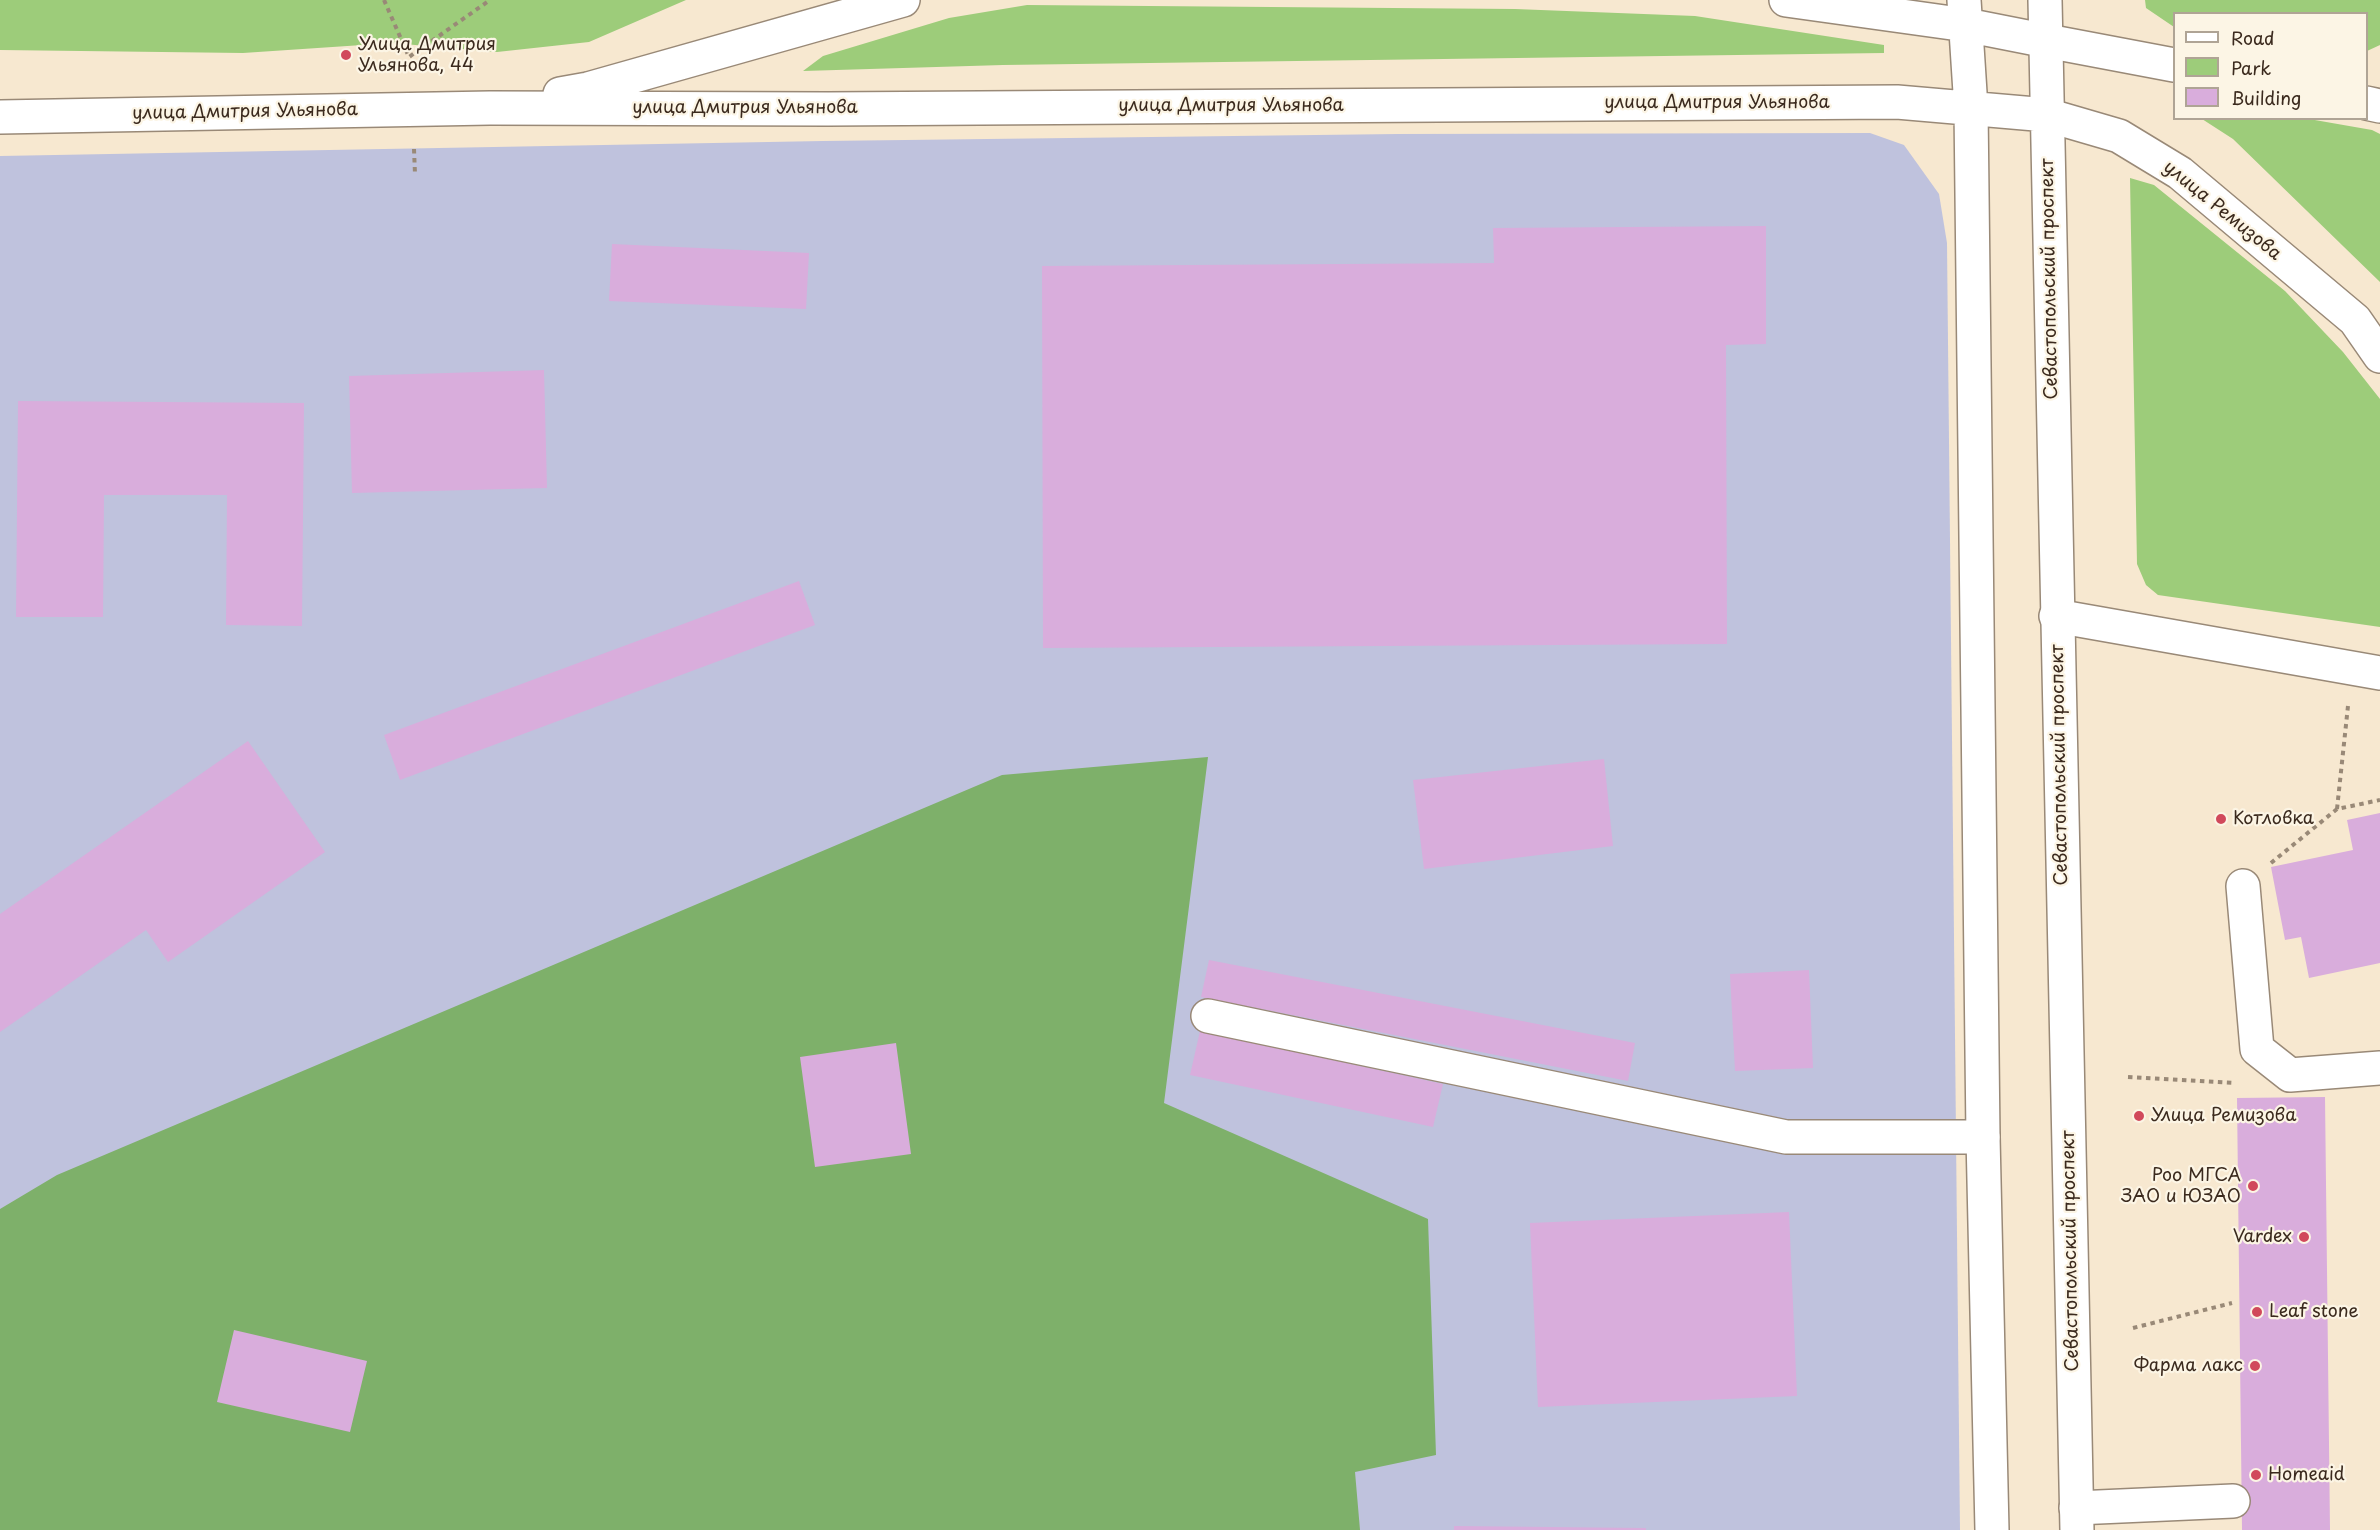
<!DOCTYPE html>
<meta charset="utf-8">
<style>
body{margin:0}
#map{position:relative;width:2380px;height:1530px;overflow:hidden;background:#f7e8d0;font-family:"Playpen Sans",sans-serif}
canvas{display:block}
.legend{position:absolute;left:2173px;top:12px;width:195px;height:108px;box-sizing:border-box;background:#fcf5e5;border:2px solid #afa495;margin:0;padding:8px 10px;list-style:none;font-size:18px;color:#3b2a1e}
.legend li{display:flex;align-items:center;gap:12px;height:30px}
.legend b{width:30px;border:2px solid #afa495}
</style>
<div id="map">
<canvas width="2380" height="1530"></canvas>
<ul class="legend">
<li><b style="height:8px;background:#fff"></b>Road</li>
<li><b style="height:16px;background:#9dcc7a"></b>Park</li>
<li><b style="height:16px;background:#d9addc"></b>Building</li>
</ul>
</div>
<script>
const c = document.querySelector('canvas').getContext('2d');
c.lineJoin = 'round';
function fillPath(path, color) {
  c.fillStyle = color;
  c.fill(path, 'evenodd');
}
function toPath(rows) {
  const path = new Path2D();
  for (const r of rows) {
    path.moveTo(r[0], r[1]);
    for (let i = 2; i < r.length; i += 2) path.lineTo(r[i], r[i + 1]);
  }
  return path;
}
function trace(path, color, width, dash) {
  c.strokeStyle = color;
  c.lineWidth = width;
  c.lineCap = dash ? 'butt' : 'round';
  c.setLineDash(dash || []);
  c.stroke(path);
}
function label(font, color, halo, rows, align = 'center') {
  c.font = font + ' "Playpen Sans",sans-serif';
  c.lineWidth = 4.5;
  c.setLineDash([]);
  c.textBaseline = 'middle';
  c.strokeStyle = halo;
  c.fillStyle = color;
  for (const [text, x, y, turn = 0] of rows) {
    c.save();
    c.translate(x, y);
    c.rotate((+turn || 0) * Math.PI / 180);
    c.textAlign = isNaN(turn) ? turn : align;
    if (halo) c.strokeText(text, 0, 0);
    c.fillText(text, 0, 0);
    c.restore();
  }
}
fillPath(toPath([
 [1870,133,1904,145,1939,194,1947,243,1960,1530,0,1530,0,156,823,141,1398,134]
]), '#bfc2dd');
fillPath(toPath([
 [0,0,686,0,589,42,497,52,392,43,243,53,0,50],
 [2145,0,2380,0,2380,45,2367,51,2366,14,2174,14,2174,27,2146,8],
 [1027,5,1515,9,1695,16,1884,45,1884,53,1003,65,803,71,823,56,949,18],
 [2202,119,2309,119,2372,130,2380,134,2380,282,2233,139],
 [2130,178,2154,185,2285,291,2343,352,2380,399,2380,627,2158,595,2146,585,2137,564]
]), '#9dcc7a');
fillPath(toPath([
 [1208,757,1164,1103,1428,1219,1436,1455,1355,1472,1360,1530,0,1530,0,1209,57,1175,1002,775]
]), '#7eb06a');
fillPath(toPath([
 [1766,226,1766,344,1726,345,1727,644,1043,648,1042,266,1494,263,1493,228],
 [612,244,809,253,806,309,609,301],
 [544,370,547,488,352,493,349,376],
 [18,401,304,403,302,626,226,625,227,495,104,495,103,617,16,617],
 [799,581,815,625,400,780,384,735],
 [248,741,325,852,168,962,146,930,0,1032,0,914],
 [1604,759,1613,846,1424,869,1413,780],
 [2380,813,2380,963,2309,978,2301,937,2285,940,2271,867,2353,850,2347,820],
 [1209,960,1635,1043,1628,1081,1201,997],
 [1809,970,1813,1068,1735,1071,1730,974],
 [1200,1031,1443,1084,1433,1127,1190,1075],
 [896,1043,911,1154,815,1167,800,1057],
 [2325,1097,2330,1530,2242,1530,2237,1098],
 [1789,1212,1797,1396,1538,1407,1530,1223],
 [234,1330,367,1361,350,1432,217,1402],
 [1454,1526,1646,1528,1646,1530,1454,1530]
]), '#d9addc');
const minor = toPath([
 [2047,41,2174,65],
 [2366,103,2380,106],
 [2047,115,2119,136,2180,173,2355,320,2380,356],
 [2056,616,2380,673],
 [2243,886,2257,1049,2290,1075,2380,1068],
 [1208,1016,1786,1137,1983,1137],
 [2076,1508,2233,1501]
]);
const major = toPath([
 [1786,0,1966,25,2047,41],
 [1964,0,1971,108,1983,1137,1992,1530],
 [2045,0,2077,1530],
 [560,94,588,89,903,0],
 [0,117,490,108,828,109,1897,102,2047,115]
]);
trace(minor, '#998977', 36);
trace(major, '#998977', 36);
trace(toPath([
 [384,0,409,57,490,0],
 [414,149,415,174],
 [2337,809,2348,706],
 [2271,863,2337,809,2380,800],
 [2128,1077,2235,1083],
 [2133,1328,2232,1303]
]), '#998977', 4, [4.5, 4.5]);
trace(minor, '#fff', 33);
trace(major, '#fff', 33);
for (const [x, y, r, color] of [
 [346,55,6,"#d1495b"],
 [2221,819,6,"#d1495b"],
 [2139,1116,6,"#d1495b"],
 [2253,1186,6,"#d1495b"],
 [2304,1237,6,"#d1495b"],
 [2257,1312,6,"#d1495b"],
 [2255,1366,6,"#d1495b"],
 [2256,1475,6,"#d1495b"]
]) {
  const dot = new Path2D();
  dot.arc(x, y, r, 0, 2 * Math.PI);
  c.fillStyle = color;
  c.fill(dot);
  trace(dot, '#fcf5e5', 2);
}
label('18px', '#3b2a1e', '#fcf5e5', [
 ["Улица Дмитрия",358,45],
 ["Ульянова, 44",358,66],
 ["Котловка",2233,819],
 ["Улица Ремизова",2151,1116],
 ["Роо МГСА",2241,1176,"right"],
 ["ЗАО и ЮЗАО",2241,1197,"right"],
 ["Vardex",2292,1237,"right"],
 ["Leaf stone",2269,1312],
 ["Фарма лакс",2243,1366,"right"],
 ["Homeaid",2268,1475]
], 'left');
label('18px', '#3b2a1e', '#fcf5e5', [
 ["улица Дмитрия Ульянова",1717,103],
 ["улица Дмитрия Ульянова",1231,106],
 ["улица Дмитрия Ульянова",745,108],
 ["улица Дмитрия Ульянова",245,112,-1],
 ["улица Ремизова",2222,211,39],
 ["Севастопольский проспект",2050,279,-91],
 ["Севастопольский проспект",2060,765,-91],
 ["Севастопольский проспект",2071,1251,-91]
]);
</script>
